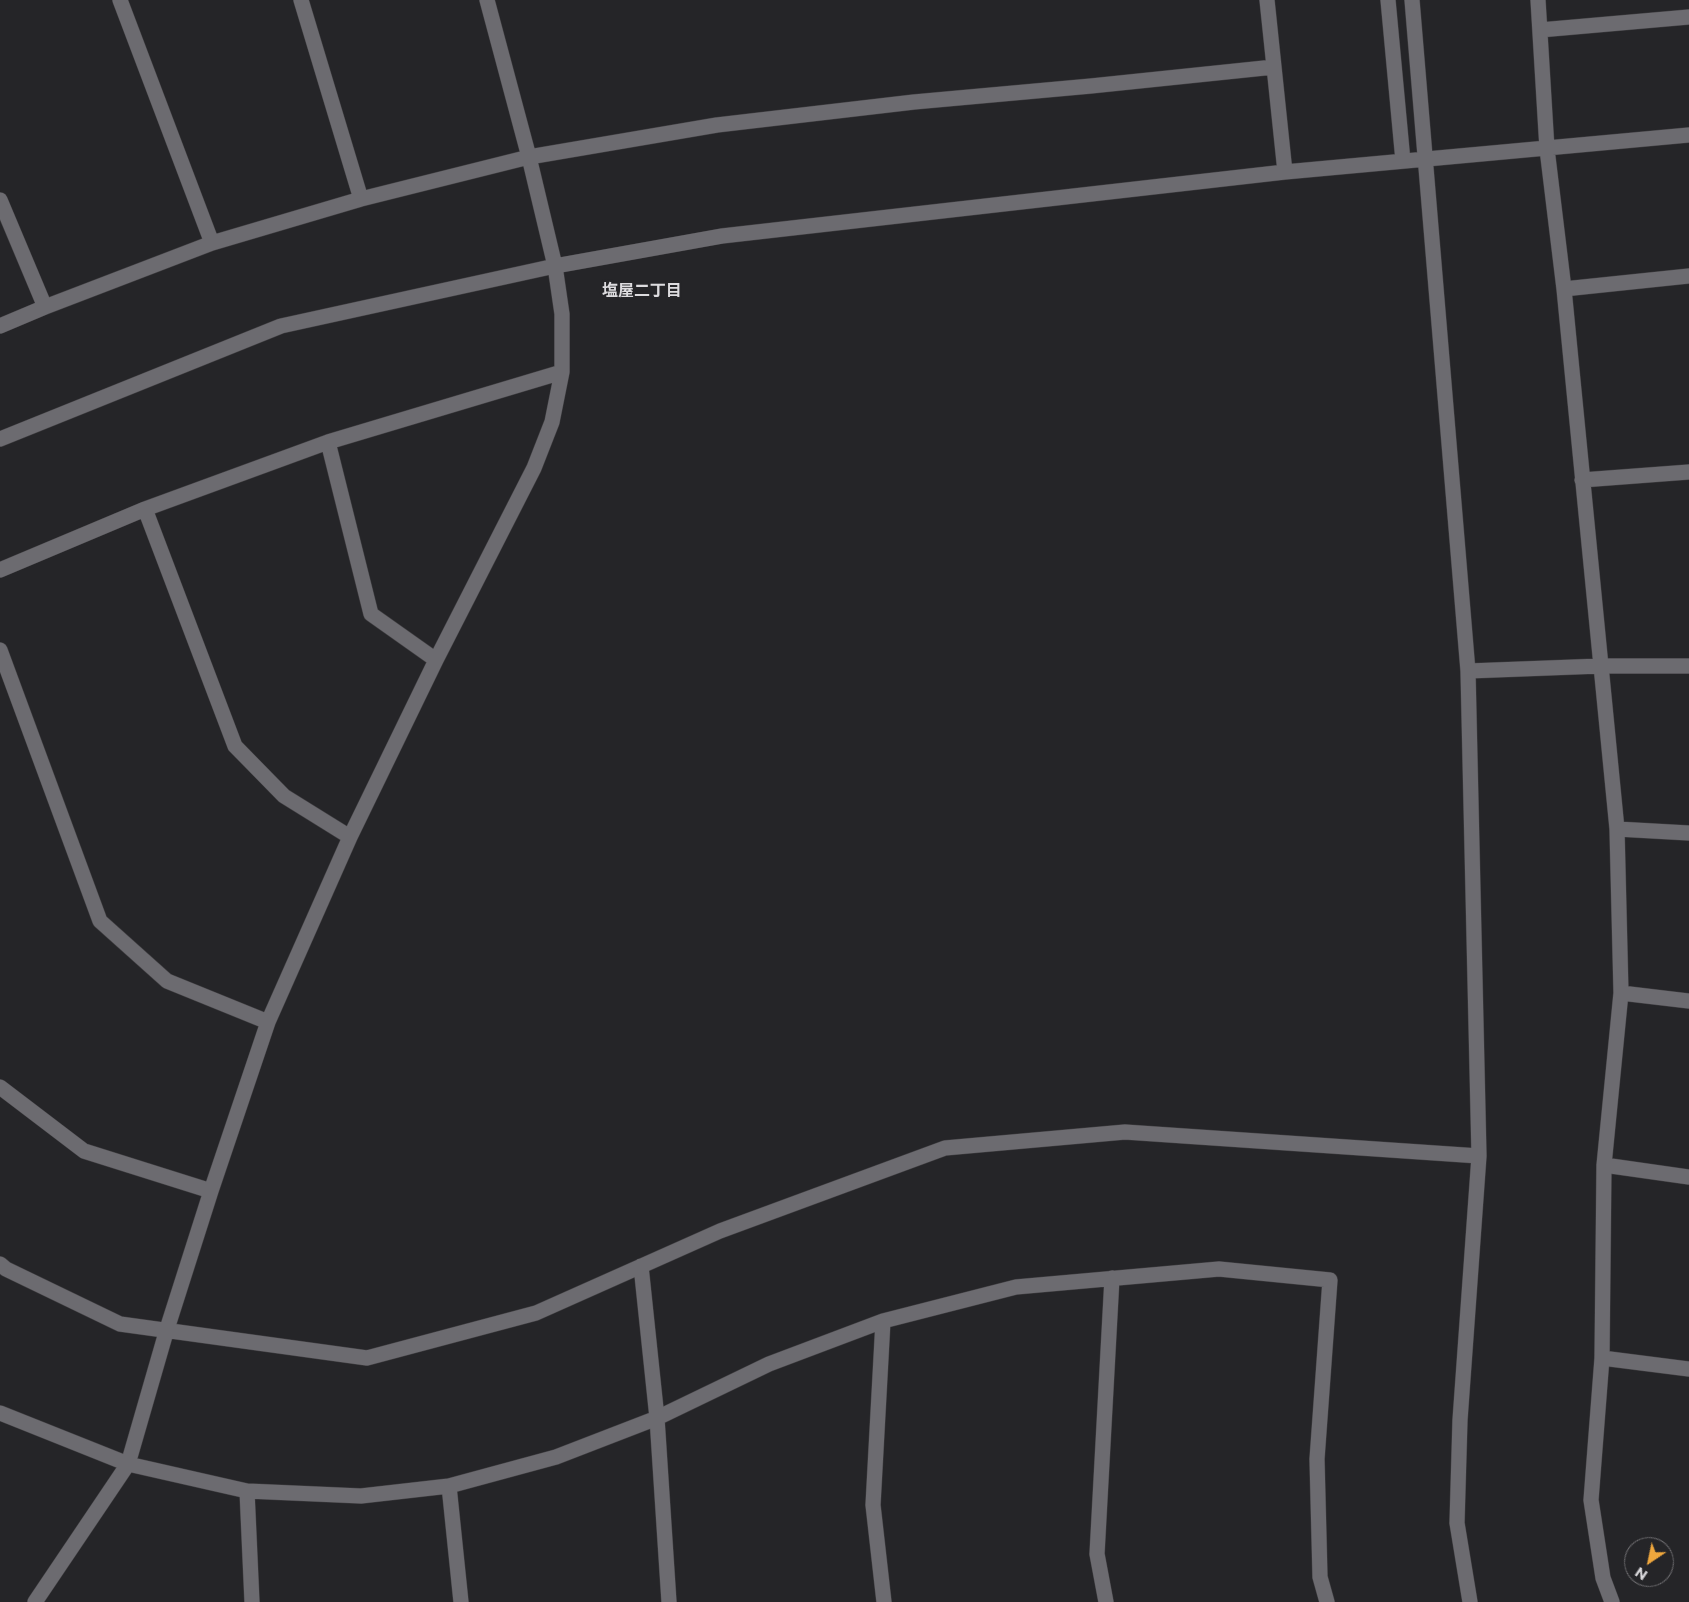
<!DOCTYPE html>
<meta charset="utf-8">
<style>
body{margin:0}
#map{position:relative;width:1689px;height:1602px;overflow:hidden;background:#252528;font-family:Montserrat,sans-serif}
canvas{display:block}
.north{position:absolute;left:1624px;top:1537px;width:50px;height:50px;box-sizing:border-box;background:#252528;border:1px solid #6f6e71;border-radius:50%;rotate:214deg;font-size:14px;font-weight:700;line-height:20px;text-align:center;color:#dddcdf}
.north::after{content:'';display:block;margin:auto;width:18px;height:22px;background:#efa73d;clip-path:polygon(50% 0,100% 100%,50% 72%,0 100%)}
</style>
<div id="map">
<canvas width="1689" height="1602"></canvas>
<div class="north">N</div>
</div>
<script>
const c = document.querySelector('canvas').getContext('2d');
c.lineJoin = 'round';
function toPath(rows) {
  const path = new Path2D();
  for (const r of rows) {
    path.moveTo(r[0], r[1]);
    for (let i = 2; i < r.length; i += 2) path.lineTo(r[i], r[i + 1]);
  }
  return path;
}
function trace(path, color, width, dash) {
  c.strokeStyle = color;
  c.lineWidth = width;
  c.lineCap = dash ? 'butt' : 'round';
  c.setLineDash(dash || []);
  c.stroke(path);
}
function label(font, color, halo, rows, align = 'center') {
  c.font = font + ' Montserrat,"Noto Sans JP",sans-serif';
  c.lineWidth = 5;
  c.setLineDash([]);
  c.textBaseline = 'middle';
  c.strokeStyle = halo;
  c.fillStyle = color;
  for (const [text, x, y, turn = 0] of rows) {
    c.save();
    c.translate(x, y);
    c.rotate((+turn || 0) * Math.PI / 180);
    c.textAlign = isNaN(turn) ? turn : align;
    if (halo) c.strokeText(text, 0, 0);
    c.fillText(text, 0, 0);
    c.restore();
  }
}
const minor = toPath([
 [120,0,212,243],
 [301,0,361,199],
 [1267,0,1285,172],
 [1388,0,1403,161],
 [1412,0,1468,671,1479,1156,1460,1420,1457,1523,1470,1602],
 [1538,0,1547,149,1564,289,1617,829,1621,993,1604,1165,1602,1358,1591,1500,1603,1578,1612,1602],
 [1540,30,1689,17],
 [0,200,45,307],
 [1564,289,1689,276],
 [0,326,45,307,212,243,361,199,529,157,717,125,914,102,1091,86,1274,67],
 [0,439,281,326,555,266,722,236,1285,172,1689,135],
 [328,442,371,614,436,660],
 [1582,480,1689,472],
 [145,509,235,746,284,796,350,837],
 [0,570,145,509,328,442,562,372],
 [0,650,100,921,167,981,268,1022],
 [1468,671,1601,666,1689,666],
 [1617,829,1689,833],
 [1621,993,1689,1001],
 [0,1087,84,1151,211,1191],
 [1604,1165,1689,1177],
 [0,1264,6,1269,120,1324,367,1358,536,1313,720,1231,945,1148,1125,1132,1479,1156],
 [641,1266,657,1418,669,1602],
 [883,1321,873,1505,884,1602],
 [1602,1358,1689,1369],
 [0,1413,128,1464,247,1491,361,1496,449,1486,556,1457,657,1418,769,1364,883,1321,1016,1287,1219,1269,1330,1280,1317,1459,1320,1577,1327,1602],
 [449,1486,461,1602],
 [247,1491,252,1602],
 [35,1602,128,1464,167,1329,211,1191,268,1022,350,837,436,660,534,468,552,422,562,372,562,314,555,266,529,157,487,0],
 [1106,1602,1097,1554,1112,1278]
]);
trace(minor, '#403f42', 16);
trace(minor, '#6c6b70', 15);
label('bold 16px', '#dddcdf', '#252528', [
 ["塩屋二丁目",642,291]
]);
</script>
